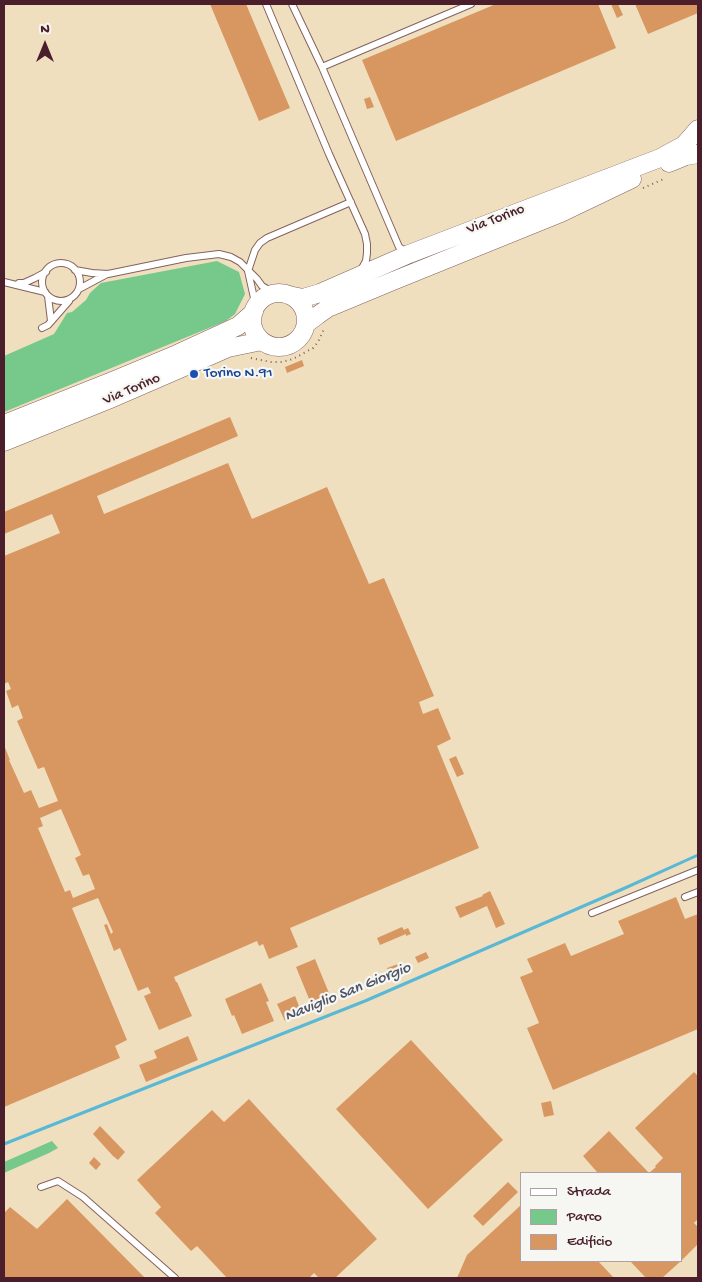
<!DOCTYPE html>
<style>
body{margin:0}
#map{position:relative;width:702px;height:1282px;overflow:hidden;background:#efdfbf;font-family:"Gochi Hand",sans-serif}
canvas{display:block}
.frame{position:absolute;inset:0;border:5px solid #4a1f2b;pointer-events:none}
.legend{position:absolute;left:520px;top:1172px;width:162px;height:90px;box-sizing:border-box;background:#f6f6f2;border:1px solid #b1a0a2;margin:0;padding:6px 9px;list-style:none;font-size:15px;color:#4a1f2b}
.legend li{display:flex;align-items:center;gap:10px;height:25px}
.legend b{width:25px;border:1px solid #b1a0a2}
.north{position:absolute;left:20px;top:20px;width:50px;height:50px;-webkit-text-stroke:4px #f6f6f2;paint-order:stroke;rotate:0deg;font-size:14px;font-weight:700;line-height:20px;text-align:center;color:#4a1f2b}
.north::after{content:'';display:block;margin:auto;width:18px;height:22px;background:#4a1f2b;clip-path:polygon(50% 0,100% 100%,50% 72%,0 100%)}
</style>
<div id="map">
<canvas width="702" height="1282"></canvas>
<div class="frame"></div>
<ul class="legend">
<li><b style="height:6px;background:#fff"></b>Strada</li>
<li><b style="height:14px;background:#76c88b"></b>Parco</li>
<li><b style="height:14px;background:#d89761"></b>Edificio</li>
</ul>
<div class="north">N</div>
</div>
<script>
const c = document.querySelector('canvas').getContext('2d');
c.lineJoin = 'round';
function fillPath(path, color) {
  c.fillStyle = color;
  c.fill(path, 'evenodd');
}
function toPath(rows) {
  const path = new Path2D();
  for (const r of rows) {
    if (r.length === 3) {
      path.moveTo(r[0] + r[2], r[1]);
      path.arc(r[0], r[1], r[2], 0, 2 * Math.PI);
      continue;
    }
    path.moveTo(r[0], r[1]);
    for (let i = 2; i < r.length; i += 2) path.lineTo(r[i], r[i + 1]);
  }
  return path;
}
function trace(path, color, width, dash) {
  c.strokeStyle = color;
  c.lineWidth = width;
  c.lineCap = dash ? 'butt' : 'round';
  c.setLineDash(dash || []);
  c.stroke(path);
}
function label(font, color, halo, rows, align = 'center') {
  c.font = font + ' "Gochi Hand",sans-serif';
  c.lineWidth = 4.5;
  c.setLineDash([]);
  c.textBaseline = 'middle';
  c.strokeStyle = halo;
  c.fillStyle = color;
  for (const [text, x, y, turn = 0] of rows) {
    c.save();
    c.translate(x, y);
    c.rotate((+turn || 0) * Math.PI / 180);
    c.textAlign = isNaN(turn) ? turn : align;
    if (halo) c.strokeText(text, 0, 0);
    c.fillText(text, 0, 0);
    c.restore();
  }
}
fillPath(toPath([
 [217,261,239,272,245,294,235,314,226,321,4,412,4,356,54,334,67,313,72,312,86,300,90,293,101,283],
 [52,1141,58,1148,49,1153,4,1173,4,1162]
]), '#76c88b');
trace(toPath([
 [4,1144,365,1001,625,888,698,855]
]), '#58b8d6', 3);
fillPath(toPath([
 [210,4,246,4,290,108,259,121],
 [496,4,598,4,616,48,396,141,362,60],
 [611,4,618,4,623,15,617,18],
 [635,4,698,4,698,13,648,34],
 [370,97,374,107,367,109,364,99],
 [302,360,304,366,287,373,285,367],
 [230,417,238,436,97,496,104,514,228,463,252,519,327,487,369,584,384,578,434,696,419,702,423,714,438,708,451,739,437,746,479,848,290,928,298,947,269,959,263,944,259,946,257,941,174,977,176,982,177,982,192,1016,159,1030,144,996,151,993,148,987,138,991,120,948,114,951,104,925,107,924,111,934,113,932,98,898,72,908,127,1040,115,1046,120,1058,4,1107,4,745,10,760,9,760,24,793,31,790,39,808,58,801,44,767,38,769,17,721,23,718,18,705,12,708,6,691,11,689,8,682,4,684,5,675,4,556,60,533,52,514,4,534,4,512],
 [61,809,81,855,75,858,83,876,89,874,95,889,73,898,70,890,65,892,38,828,43,826,40,818],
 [456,756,464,774,457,777,449,759],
 [490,891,505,924,496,928,487,906,460,918,455,907,483,896,482,895],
 [676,897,685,919,698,914,698,1029,553,1090,527,1028,539,1023,520,977,533,972,527,959,565,943,571,956,624,934,618,921],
 [402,927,404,930,408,928,411,934,406,936,406,934,380,945,377,938],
 [426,952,429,958,418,963,415,957],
 [315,959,331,998,312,1006,296,967],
 [398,964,400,972,391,976,387,968],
 [261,983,269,1001,266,1002,274,1021,242,1034,234,1015,232,1016,225,999],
 [295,996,301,1011,306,1009,307,1012,285,1021,277,1004],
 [188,1036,198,1060,146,1082,139,1065,157,1058,154,1051],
 [411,1040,503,1140,428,1209,336,1109],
 [694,1072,698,1076,698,1219,694,1223,698,1227,698,1244,681,1261,681,1173,596,1173,597,1172,583,1156,609,1131,649,1173,656,1167,655,1166,663,1158,635,1128],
 [249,1099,377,1239,335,1278,319,1278,314,1273,309,1278,227,1278,197,1246,191,1251,155,1213,161,1207,137,1180,212,1110,224,1122],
 [551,1101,554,1115,544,1117,541,1103],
 [100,1126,125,1152,118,1160,113,1156,93,1134],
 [94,1157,101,1164,96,1170,89,1163],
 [508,1182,518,1192,483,1226,473,1216],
 [67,1199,145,1278,4,1278,4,1213,10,1207,37,1229],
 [521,1205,521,1261,598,1261,614,1278,457,1278,467,1255],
 [630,1261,681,1261,662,1278,646,1278]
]), '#d89761');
const service = toPath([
 [266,4,329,154,365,234,367,244,367,253,366,261,361,270],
 [292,4,322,67],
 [406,252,399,247,322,67,471,4],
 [61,282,19],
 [75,270,92,273,108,274,186,258,219,254,231,257,240,262,257,279,262,286,269,290,283,294],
 [4,282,45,292],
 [19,283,24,283,35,278,46,272],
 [79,289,107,274],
 [48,296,51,321],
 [256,307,248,271,255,250,260,243,267,238,351,202],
 [42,328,48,325,69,301],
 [685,897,698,892],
 [592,913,698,870],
 [41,1187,58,1181,83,1197,175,1278]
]);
const secondary = toPath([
 [669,163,686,156,698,154],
 [279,320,27],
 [288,295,303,298,320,293,409,254,660,158,684,145,698,129],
 [306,324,318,315,328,308,393,281,561,213,632,179],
 [4,424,117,379,177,354,238,326,254,312],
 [4,442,108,400,228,348,262,341]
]);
trace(service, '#84625f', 8);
trace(secondary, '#84625f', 19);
trace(toPath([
 [643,188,666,178],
 [251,358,271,362,282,362,293,359,313,348,318,342,324,329]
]), '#84625f', 2, [1, 4]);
trace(service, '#fff', 6);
trace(secondary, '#fff', 18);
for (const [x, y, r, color] of [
 [194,374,5,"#1a4fb4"]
]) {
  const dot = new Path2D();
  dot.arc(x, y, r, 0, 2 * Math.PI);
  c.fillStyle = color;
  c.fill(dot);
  trace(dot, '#f6f6f2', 2);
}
label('15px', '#4a1f2b', '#f6f6f2', [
 ["Via Torino",496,220,-21],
 ["Via Torino",132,390,-23]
]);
label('15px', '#164399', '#f6f6f2', [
 ["Torino N.91",204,374]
], 'left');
label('italic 16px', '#4f5567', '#f6f6f2', [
 ["Naviglio San Giorgio",348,993,-22]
]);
</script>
